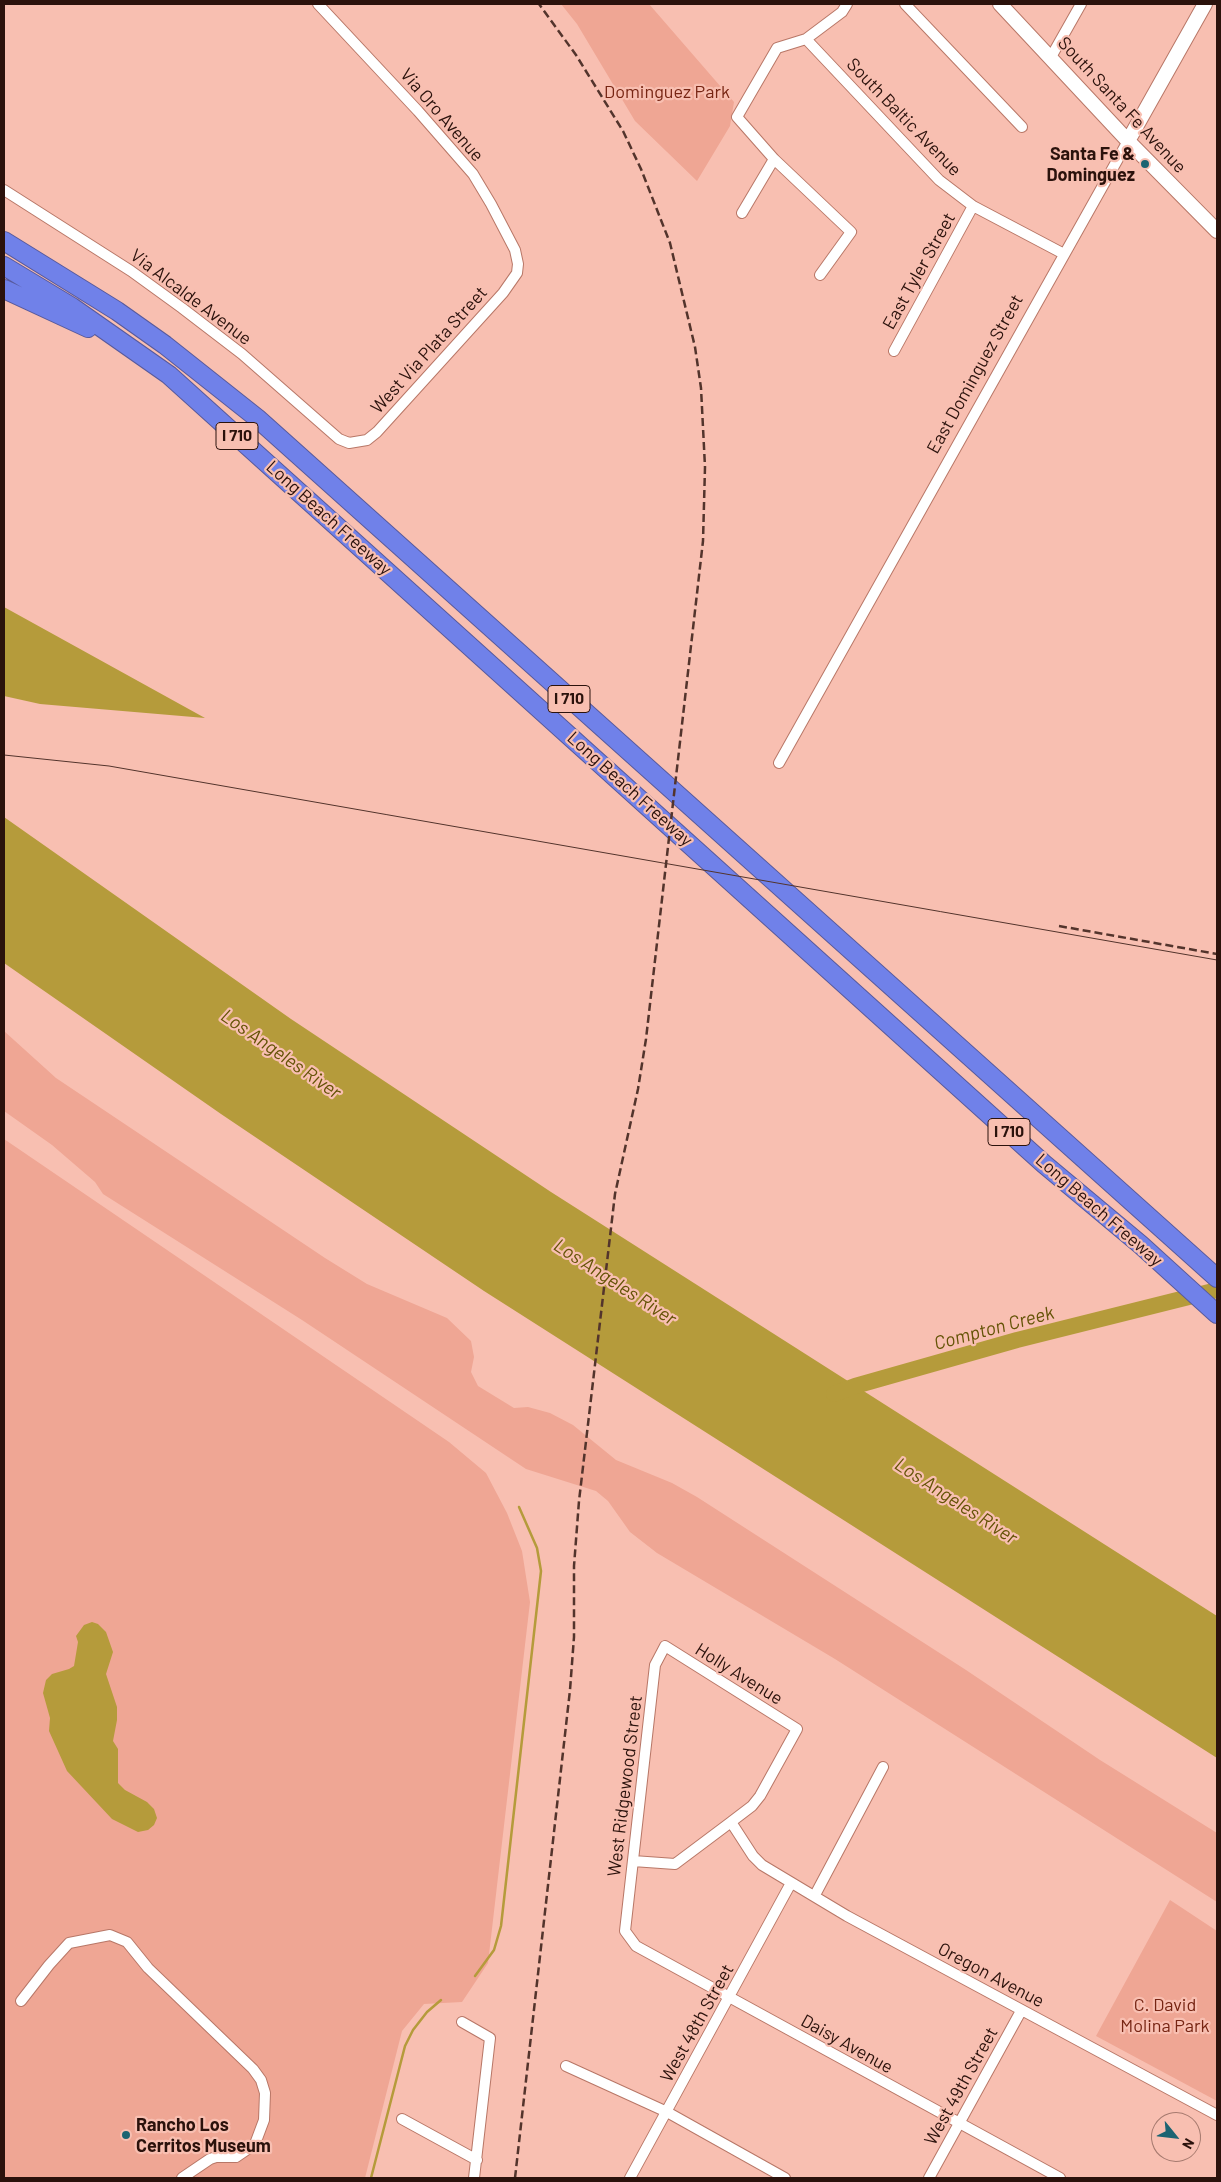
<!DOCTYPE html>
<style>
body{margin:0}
#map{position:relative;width:1221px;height:2182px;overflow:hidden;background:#f8bfb1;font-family:Barlow,sans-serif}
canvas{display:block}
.frame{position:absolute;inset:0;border:5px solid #2b120c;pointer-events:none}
.north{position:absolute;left:1151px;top:2112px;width:50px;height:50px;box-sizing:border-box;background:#f8bfb1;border:1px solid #a67a6f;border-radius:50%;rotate:119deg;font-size:14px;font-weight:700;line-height:20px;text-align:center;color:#2b120c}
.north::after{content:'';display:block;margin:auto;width:18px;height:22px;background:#1c6472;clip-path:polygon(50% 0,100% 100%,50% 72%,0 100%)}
</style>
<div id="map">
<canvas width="1221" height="2182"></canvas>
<div class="frame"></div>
<div class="north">N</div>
</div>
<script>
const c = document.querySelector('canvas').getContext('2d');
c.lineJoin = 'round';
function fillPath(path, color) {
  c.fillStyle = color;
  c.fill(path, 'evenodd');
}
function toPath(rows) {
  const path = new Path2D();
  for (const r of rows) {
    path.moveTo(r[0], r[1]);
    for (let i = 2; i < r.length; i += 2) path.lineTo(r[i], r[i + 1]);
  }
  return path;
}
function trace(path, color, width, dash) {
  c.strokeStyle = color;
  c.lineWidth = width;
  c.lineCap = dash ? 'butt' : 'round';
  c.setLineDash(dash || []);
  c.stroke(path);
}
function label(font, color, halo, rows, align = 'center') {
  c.font = font + ' Barlow,sans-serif';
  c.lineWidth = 4.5;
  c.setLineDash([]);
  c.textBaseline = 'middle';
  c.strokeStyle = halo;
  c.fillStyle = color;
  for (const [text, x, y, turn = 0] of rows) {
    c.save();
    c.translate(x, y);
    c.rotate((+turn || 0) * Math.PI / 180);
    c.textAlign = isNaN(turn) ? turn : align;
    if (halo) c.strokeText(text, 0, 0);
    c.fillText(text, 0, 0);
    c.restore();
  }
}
fillPath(toPath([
 [561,4,649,4,734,102,730,126,697,181,635,121,577,24],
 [4,1031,56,1078,325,1258,367,1284,447,1318,471,1341,474,1357,471,1372,478,1386,514,1408,528,1407,550,1413,573,1425,616,1460,672,1483,697,1497,966,1670,1100,1760,1217,1833,1217,1902,835,1659,657,1553,630,1532,608,1501,596,1491,526,1469,302,1320,103,1194,95,1182,52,1145,4,1111],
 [4,1139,449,1442,486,1473,507,1513,522,1551,530,1602,488,1963,462,2002,424,2004,402,2031,365,2178,4,2178],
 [1170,1900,1217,1931,1217,2101,1096,2036]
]), '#efa694');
fillPath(toPath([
 [4,607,205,718,40,704,4,696],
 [4,817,291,1019,551,1192,1217,1616,1217,1758,484,1291,221,1114,4,963],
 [92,1622,98,1624,106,1632,113,1652,106,1674,117,1707,117,1720,113,1741,118,1749,118,1783,125,1790,147,1802,154,1809,157,1818,154,1825,148,1830,138,1832,112,1819,67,1771,49,1731,50,1718,43,1693,46,1680,52,1674,69,1669,74,1666,78,1642,76,1636,84,1625]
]), '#b59b3b');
trace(toPath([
 [475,1976,494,1950,501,1926,541,1571,537,1548,519,1507],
 [371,2178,405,2046,413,2030,427,2012,441,2000]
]), '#b59b3b', 2.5);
trace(toPath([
 [834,1394,855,1386,1017,1340,1217,1290]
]), '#b59b3b', 16);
const street = toPath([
 [905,4,1022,127],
 [806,39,939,180,973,206,1064,254],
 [1051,57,1081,4],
 [4,190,131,271,182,308,242,354,339,439,349,443,367,440,377,432,503,293,517,273,518,264,515,250,491,204,473,174,418,111,318,4],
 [742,213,774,159],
 [820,275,851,232,774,159,737,117,777,48,806,39,842,12,847,4],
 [894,351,973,206],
 [779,763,1128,141],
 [731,1822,752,1806,760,1796,797,1729,665,1646,655,1665,625,1931,636,1946,1060,2178],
 [633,1861,675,1864,731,1822,753,1856,762,1865,847,1916,1217,2115],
 [815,1895,883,1767],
 [21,2001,49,1965,69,1943,110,1935,127,1942,148,1968,253,2069,261,2080,265,2093,264,2120,255,2144,236,2157,216,2157,210,2159,182,2178],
 [462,2022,490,2038,474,2178],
 [566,2066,667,2112,785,2178],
 [402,2119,477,2160],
 [630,2178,791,1883],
 [929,2178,1021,2011]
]);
const secondary = toPath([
 [1000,4,1128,141,1217,231],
 [1128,141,1205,4]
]);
const highway = toPath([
 [4,241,117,311,165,345,257,418,1217,1278],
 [4,266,72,307,169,375,1044,1164,1141,1245,1217,1314],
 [4,289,88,328]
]);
trace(street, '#b87767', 12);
trace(secondary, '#b87767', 16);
trace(highway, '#585a9c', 20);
trace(street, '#fff', 10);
trace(secondary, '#fff', 14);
trace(highway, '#7081e9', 18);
trace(toPath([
 [4,755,109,766,1217,960]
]), '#53342c', 1);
trace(toPath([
 [1059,926,1217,954],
 [515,2178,570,1690,574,1637,574,1566,579,1501,615,1194,638,1089,646,1039,703,541,705,467,701,388,695,347,670,243,641,169,623,131,576,55,539,4]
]), '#53342c', 2.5, [8, 4]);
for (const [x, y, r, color] of [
 [1145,164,5,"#1c6472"],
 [126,2135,5,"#1c6472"]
]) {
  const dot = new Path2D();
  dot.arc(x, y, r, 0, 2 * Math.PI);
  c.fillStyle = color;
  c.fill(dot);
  trace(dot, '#f8bfb1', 2);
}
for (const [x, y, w] of [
 [237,436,42],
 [569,699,42],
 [1009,1132,42]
]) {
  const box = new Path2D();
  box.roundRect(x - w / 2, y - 13.5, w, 27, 4);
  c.fillStyle = '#f8bfb1';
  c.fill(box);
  trace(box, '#2b120c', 1);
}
label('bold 16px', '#2b120c', null, [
 ["I 710",237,436],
 ["I 710",569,699],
 ["I 710",1009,1132]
]);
label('18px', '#772513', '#f8bfb1', [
 ["Dominguez Park",667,92],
 ["C. David",1165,2005],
 ["Molina Park",1165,2026]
]);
label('18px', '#2b120c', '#f8bfb1', [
 ["South Santa Fe Avenue",1122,105,47],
 ["Via Oro Avenue",442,115,49],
 ["South Baltic Avenue",904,117,46],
 ["East Tyler Street",919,271,-61],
 ["Via Alcalde Avenue",191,297,37],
 ["West Via Plata Street",429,350,-48],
 ["East Dominguez Street",975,374,-61],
 ["Long Beach Freeway",329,518,42],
 ["Long Beach Freeway",630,789,42],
 ["Long Beach Freeway",1099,1210,41],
 ["Holly Avenue",739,1674,32],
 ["West Ridgewood Street",625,1786,-83],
 ["Oregon Avenue",991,1975,28],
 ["West 48th Street",697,2023,-61],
 ["Daisy Avenue",847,2044,29],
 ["West 49th Street",961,2086,-61]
]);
label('bold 18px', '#2b120c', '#f8bfb1', [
 ["Santa Fe &",1135,154],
 ["Dominguez",1135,175],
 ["Rancho Los",136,2125,"left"],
 ["Cerritos Museum",136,2146,"left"]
], 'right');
label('italic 19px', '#645306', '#f8bfb1', [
 ["Los Angeles River",281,1054,35],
 ["Los Angeles River",615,1282,33],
 ["Compton Creek",994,1328,-15],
 ["Los Angeles River",956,1501,33]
]);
</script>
